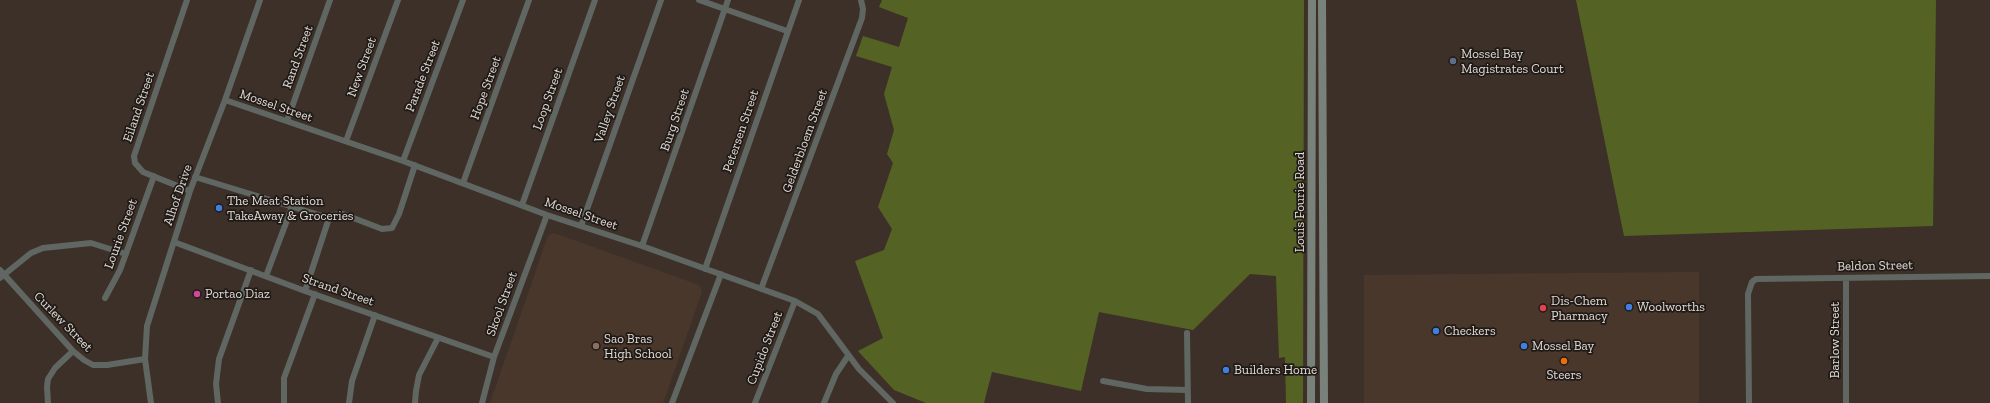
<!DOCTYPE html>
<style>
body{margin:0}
canvas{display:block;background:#3d3029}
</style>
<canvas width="1990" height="403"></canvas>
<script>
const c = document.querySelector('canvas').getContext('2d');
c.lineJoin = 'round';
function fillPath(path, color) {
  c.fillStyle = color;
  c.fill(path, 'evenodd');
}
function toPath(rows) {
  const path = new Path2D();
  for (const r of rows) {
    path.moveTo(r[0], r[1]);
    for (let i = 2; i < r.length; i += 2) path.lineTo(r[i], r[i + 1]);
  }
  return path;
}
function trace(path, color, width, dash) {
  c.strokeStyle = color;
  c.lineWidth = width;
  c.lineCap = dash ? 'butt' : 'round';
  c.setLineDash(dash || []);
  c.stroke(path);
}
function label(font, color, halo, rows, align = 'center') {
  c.font = font + ' "Zilla Slab",serif';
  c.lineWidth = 3.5;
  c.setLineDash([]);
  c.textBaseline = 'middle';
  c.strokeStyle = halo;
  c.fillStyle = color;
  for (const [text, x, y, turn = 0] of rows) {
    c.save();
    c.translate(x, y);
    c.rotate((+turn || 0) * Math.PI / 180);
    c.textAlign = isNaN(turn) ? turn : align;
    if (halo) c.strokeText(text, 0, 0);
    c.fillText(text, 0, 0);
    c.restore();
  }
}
fillPath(toPath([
 [554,233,699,285,702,292,663,403,490,403,548,236],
 [1699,272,1699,403,1364,403,1364,275]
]), '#4a372c');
fillPath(toPath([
 [882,0,1304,0,1303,403,1286,403,1285,357,1279,358,1276,276,1250,274,1193,330,1099,312,1081,391,992,372,984,403,926,403,894,390,858,351,883,338,855,261,884,250,892,229,878,207,893,163,887,154,894,130,884,94,892,67,856,56,863,36,899,47,908,18,879,7],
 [1576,0,1936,0,1933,226,1624,236]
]), '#546323');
trace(toPath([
 [187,0,134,156,135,163,143,172,190,191],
 [699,0,787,31],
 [225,100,403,161,547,215,642,246,795,301,818,314,859,369,893,403],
 [287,121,330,0],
 [346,141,398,0],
 [403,161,463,0],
 [195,177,329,218],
 [463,183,529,0],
 [522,205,595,0],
 [581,226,661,0],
 [174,242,305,291,494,357],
 [642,246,728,0],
 [705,269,799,0],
 [0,270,73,351,84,360,93,365,107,365,145,359],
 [266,276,292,207],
 [0,278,31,253,43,248,91,243,126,254],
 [1846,278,1846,403],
 [761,289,862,18,863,9,861,0],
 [305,291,329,218,332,215,343,214,382,229,392,228,399,214,415,165],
 [105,298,120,270,154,176],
 [1187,333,1188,403],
 [1103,381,1147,389,1187,390],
 [48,403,47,387,48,379,55,368,73,351],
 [151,403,145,359,147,326,190,191,225,100,260,0],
 [218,403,216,384,219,359,251,270],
 [284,403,284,378,315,294],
 [349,403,352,381,375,315],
 [415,403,416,391,419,375,438,338],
 [482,403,494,357,547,215],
 [672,403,721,274],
 [755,403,795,301],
 [824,403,836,374,848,356],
 [1749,403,1748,294,1752,282,1756,279,1990,276]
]), '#606661', 6);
trace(toPath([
 [1322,0,1324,403],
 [1311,403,1312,0]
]), '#78817a', 8);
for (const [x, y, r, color] of [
 [1453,61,4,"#5c6f8a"],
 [219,208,4,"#3f7fe0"],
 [197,294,4,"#d1479c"],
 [1629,307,4,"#3f7fe0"],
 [1543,308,4,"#e0444e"],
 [1436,331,4,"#3f7fe0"],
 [596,346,4,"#8d6e63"],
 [1524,346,4,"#3f7fe0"],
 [1564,361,4,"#e8710a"],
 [1226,370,4,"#3f7fe0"]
]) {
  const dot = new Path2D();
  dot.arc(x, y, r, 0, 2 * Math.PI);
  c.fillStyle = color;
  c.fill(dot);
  trace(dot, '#1f1a16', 1.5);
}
label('13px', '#e1d9d4', '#1f1a16', [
 ["Mossel Bay",1461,54],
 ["Magistrates Court",1461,69],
 ["The Meat Station",227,201],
 ["TakeAway & Groceries",227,216],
 ["Portao Diaz",205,294],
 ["Dis-Chem",1551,301],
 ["Pharmacy",1551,316],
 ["Woolworths",1637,307],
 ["Checkers",1444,331],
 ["Sao Bras",604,339],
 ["High School",604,354],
 ["Mossel Bay",1532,346],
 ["Builders Home",1234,370],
 ["Steers",1564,375,"center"]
], 'left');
label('13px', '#e1d9d4', '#1f1a16', [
 ["Rand Street",298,57,-70],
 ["New Street",362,67,-70],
 ["Parade Street",423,76,-69],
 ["Hope Street",486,88,-70],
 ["Loop Street",548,99,-70],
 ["Mossel Street",276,106,19],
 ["Eiland Street",139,107,-71],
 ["Valley Street",610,109,-71],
 ["Burg Street",675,120,-71],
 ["Petersen Street",741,131,-71],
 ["Gelderbloem Street",805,141,-70],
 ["Alhof Drive",178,195,-71],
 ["Louis Fourie Road",1300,202,-90],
 ["Mossel Street",581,214,19],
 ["Lourie Street",121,234,-70],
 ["Beldon Street",1875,266,-1],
 ["Strand Street",338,290,19],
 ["Skool Street",502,304,-70],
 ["Curlew Street",63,322,46],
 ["Barlow Street",1835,340,-90],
 ["Cupido Street",765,348,-69]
]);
</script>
